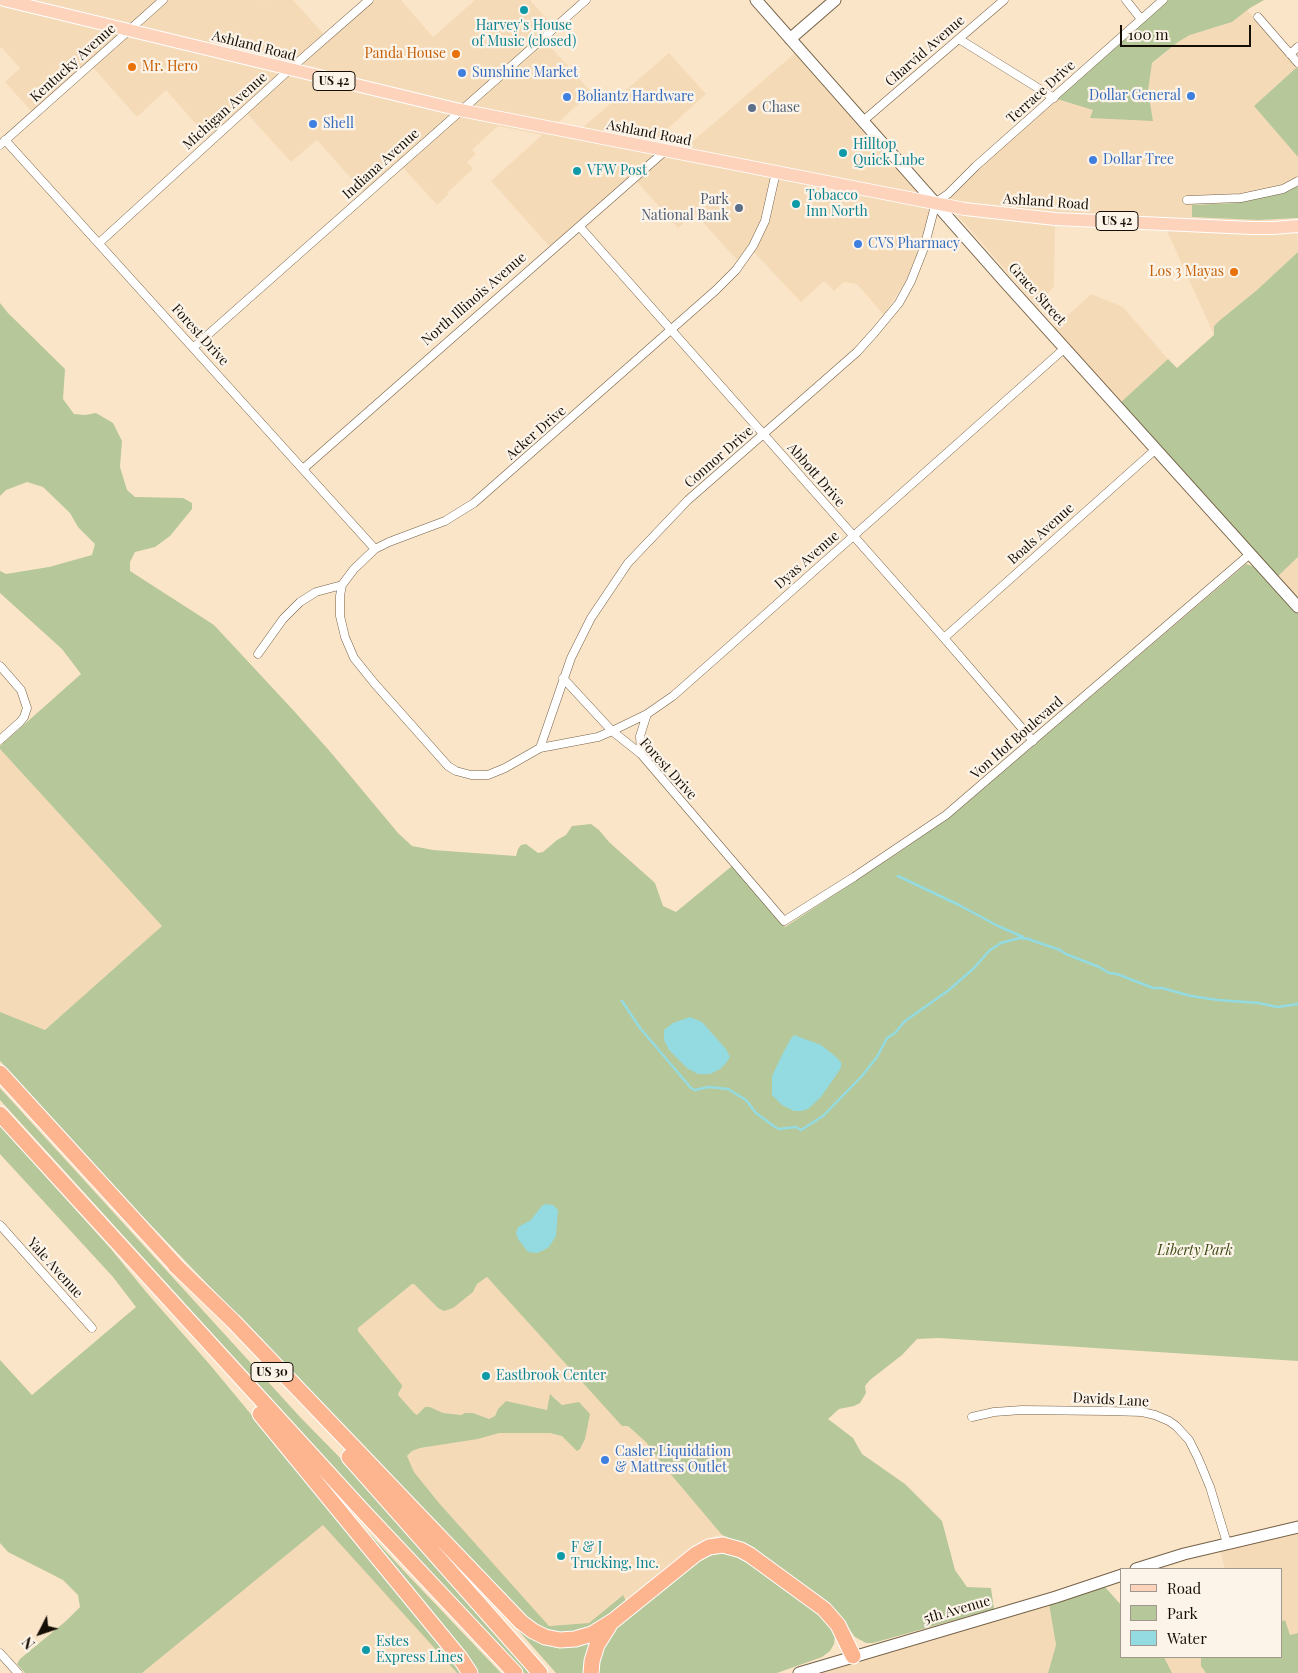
<!DOCTYPE html>
<style>
body{margin:0}
#map{position:relative;width:1298px;height:1673px;overflow:hidden;background:#fbe5c8;font-family:"Playfair Display",serif}
canvas{display:block}
.legend{position:absolute;left:1120px;top:1568px;width:162px;height:90px;box-sizing:border-box;background:#fdf4e9;border:1px solid #a0988e;margin:0;padding:6px 9px;list-style:none;font-size:15px;color:#150e05}
.legend li{display:flex;align-items:center;gap:10px;height:25px}
.legend b{width:25px;border:1px solid #a0988e}
.north{position:absolute;left:15px;top:1608px;width:50px;height:50px;-webkit-text-stroke:4px #fdf4e9;paint-order:stroke;rotate:229deg;font-size:14px;font-weight:700;line-height:20px;text-align:center;color:#150e05}
.north::after{content:'';display:block;margin:auto;width:18px;height:22px;background:#150e05;clip-path:polygon(50% 0,100% 100%,50% 72%,0 100%)}
.scale{position:absolute;left:1120px;top:25px;width:131px;height:22px;box-sizing:border-box;border:2px solid #150e05;border-top:0;padding-left:6px;font-size:15px;line-height:18px;white-space:nowrap;color:#150e05;-webkit-text-stroke:4px #fdf4e9;paint-order:stroke}
</style>
<div id="map">
<canvas width="1298" height="1673"></canvas>
<ul class="legend">
<li><b style="height:6px;background:#fed3bc"></b>Road</li>
<li><b style="height:14px;background:#b6c79a"></b>Park</li>
<li><b style="height:14px;background:#94dbe1"></b>Water</li>
</ul>
<div class="north">N</div>
<div class="scale">100 m</div>
</div>
<script>
const c = document.querySelector('canvas').getContext('2d');
c.lineJoin = 'round';
function fillPath(path, color) {
  c.fillStyle = color;
  c.fill(path, 'evenodd');
}
function toPath(rows) {
  const path = new Path2D();
  for (const r of rows) {
    path.moveTo(r[0], r[1]);
    for (let i = 2; i < r.length; i += 2) path.lineTo(r[i], r[i + 1]);
  }
  return path;
}
function trace(path, color, width, dash) {
  c.strokeStyle = color;
  c.lineWidth = width;
  c.lineCap = dash ? 'butt' : 'round';
  c.setLineDash(dash || []);
  c.stroke(path);
}
function label(font, color, halo, rows, align = 'center') {
  c.font = font + ' "Playfair Display",serif';
  c.lineWidth = 4.5;
  c.setLineDash([]);
  c.textBaseline = 'middle';
  c.strokeStyle = halo;
  c.fillStyle = color;
  for (const [text, x, y, turn = 0] of rows) {
    c.save();
    c.translate(x, y);
    c.rotate((+turn || 0) * Math.PI / 180);
    c.textAlign = isNaN(turn) ? turn : align;
    if (halo) c.strokeText(text, 0, 0);
    c.fillText(text, 0, 0);
    c.restore();
  }
}
fillPath(toPath([
 [0,0,262,0,264,1,266,0,293,0,329,40,375,0,401,0,433,37,475,0,530,0,552,24,540,35,591,92,558,123,582,128,669,53,706,94,654,141,685,148,795,53,933,210,907,279,884,315,857,284,844,282,834,291,824,281,801,302,748,246,737,260,695,214,678,228,632,176,550,247,491,181,542,135,498,126,472,150,476,154,467,162,473,169,447,193,449,194,437,205,397,161,363,192,317,140,291,162,243,109,209,139,166,90,137,117,88,62,32,112,5,82,20,68,2,48,0,49],
 [1247,10,1297,67,1254,106,1298,157,1298,186,1282,193,1235,203,1192,205,1192,217,1258,220,1297,219,1298,252,1257,290,1219,321,1214,326,1214,335,1167,231,1055,226,1054,286,1038,307,945,201,989,158,1057,99,1094,110,1090,117,1148,91,1152,64,1178,42,1191,35,1232,22],
 [1091,294,1123,307,1168,359,1120,403,1054,328],
 [1298,557,1298,600,1277,577],
 [0,749,162,926,45,1030,0,1012],
 [487,1277,622,1425,628,1425,646,1442,722,1535,715,1536,692,1547,626,1601,622,1595,589,1623,549,1626,439,1503,414,1472,407,1456,412,1451,420,1448,477,1439,498,1433,550,1433,585,1439,588,1419,574,1404,562,1405,556,1398,550,1395,548,1410,506,1401,498,1409,495,1416,489,1419,473,1413,462,1415,443,1413,430,1407,425,1407,417,1415,414,1414,399,1396,398,1394,402,1388,402,1385,358,1332,358,1328,412,1284,414,1284,438,1308,444,1311,473,1292,477,1284],
 [323,1524,457,1673,142,1673],
 [1298,1532,1298,1633,1290,1635,1285,1620,1282,1621,1282,1569,1225,1569,1220,1550],
 [1049,1604,1056,1645,1048,1673,823,1673],
 [1164,1657,1201,1657,1201,1666,1206,1673,1172,1673]
]), '#f5dab7');
fillPath(toPath([
 [1168,0,1264,0,1250,8,1232,22,1190,35,1178,42,1152,63,1148,91,1153,121,1090,118,1093,110,1057,99],
 [1297,67,1298,69,1298,157,1254,106],
 [1298,186,1298,218,1258,220,1192,217,1192,205,1235,203,1282,193],
 [1298,252,1298,557,1277,577,1120,403,1168,359,1177,368,1214,335,1214,326,1219,321,1257,290],
 [0,303,8,313,65,369,63,399,74,414,85,415,96,413,113,423,122,441,120,467,127,490,135,497,183,498,192,503,192,509,170,536,155,547,135,552,130,562,130,571,214,625,294,711,333,755,398,833,412,846,433,850,516,856,518,849,521,845,526,844,538,853,543,852,557,840,566,835,572,826,591,824,599,830,609,842,655,883,663,906,676,912,732,866,785,927,898,853,956,812,1246,564,1255,567,1298,614,1298,1361,939,1338,917,1339,902,1355,870,1380,865,1386,866,1393,860,1403,854,1406,839,1409,828,1419,853,1438,862,1454,905,1484,942,1521,955,1570,967,1587,991,1588,994,1609,873,1643,866,1643,855,1637,838,1614,748,1546,722,1535,663,1465,646,1442,628,1426,622,1426,487,1277,477,1284,473,1292,453,1308,444,1311,438,1308,414,1284,412,1284,358,1328,358,1331,402,1385,402,1387,398,1394,399,1396,414,1413,417,1415,425,1407,430,1407,443,1413,461,1415,465,1413,473,1413,489,1419,495,1416,498,1409,506,1401,547,1410,550,1394,562,1405,579,1402,590,1414,585,1439,580,1449,577,1451,562,1436,550,1433,499,1433,478,1439,420,1448,412,1451,407,1456,414,1472,439,1503,549,1626,589,1623,623,1595,626,1601,602,1620,583,1631,558,1634,547,1630,528,1618,142,1216,0,1061,0,1012,45,1030,162,926,0,749,0,746,81,674,62,649,0,593,0,571,6,574,49,567,92,555,95,544,78,527,70,513,43,487,27,482,6,490,0,496],
 [0,1088,301,1418,349,1467,531,1673,524,1673,421,1563,0,1100],
 [0,1126,111,1249,147,1293,211,1366,465,1673,457,1673,323,1525,142,1673,25,1673,17,1664,20,1659,66,1621,80,1607,78,1595,63,1580,8,1552,0,1543,0,1360,32,1395,136,1307,113,1277,0,1154],
 [355,1518,405,1572,501,1673,475,1673,354,1520],
 [721,1553,733,1555,756,1568,809,1607,823,1619,831,1628,835,1635,834,1644,830,1651,822,1657,777,1673,598,1673,598,1657,612,1632,699,1560,709,1556],
 [479,1586,516,1624,588,1642,590,1644,585,1673,556,1673],
 [1105,1587,1122,1606,1122,1657,1164,1657,1172,1673,1048,1673,1056,1645,1049,1604],
 [1285,1620,1290,1635,1298,1633,1298,1673,1206,1673,1201,1666,1201,1657,1282,1657,1282,1621]
]), '#b6c79a');
fillPath(toPath([
 [690,1017,702,1022,726,1049,730,1057,726,1063,720,1069,710,1074,698,1074,687,1068,669,1050,664,1040,664,1030,673,1023],
 [794,1035,821,1045,835,1056,841,1062,841,1068,821,1097,808,1109,801,1111,794,1111,782,1105,772,1095,772,1076,781,1057,790,1040],
 [545,1204,553,1205,558,1210,556,1236,549,1247,544,1250,537,1253,528,1252,518,1239,516,1233,518,1227,531,1220,541,1207]
]), '#94dbe1');
trace(toPath([
 [898,876,959,905,998,926,1023,937],
 [1028,939,1060,950,1066,954,1099,967,1109,973,1117,974,1153,988,1162,988,1191,996,1218,1000,1259,1003,1277,1007,1298,1004],
 [622,1001,640,1028,691,1088,695,1090,709,1087,728,1089,746,1100,756,1113,775,1127,779,1129,796,1127,801,1130,823,1116,862,1076,877,1057,887,1038,895,1033,905,1021,949,990,974,968,990,950,1001,943,1019,938,1030,939]
]), '#94dbe1', 2.5);
const street = toPath([
 [1126,0,1141,19],
 [1258,17,1298,63],
 [959,39,1054,98],
 [1290,54,1298,47],
 [863,121,1004,0],
 [5,140,375,549],
 [0,145,163,0],
 [776,172,765,221,753,246,736,270,716,290,474,503,445,521,389,542,375,549,354,569,342,585,340,596,340,616,345,637,354,658,375,684,448,766,456,771,471,775,488,775,505,768,540,748,598,737,612,731,641,754,784,921,854,877,946,815,1250,554],
 [1187,200,1241,198,1283,189,1298,181],
 [580,227,944,638,1033,741],
 [99,243,289,70,369,0],
 [194,347,586,0],
 [303,469,665,151],
 [944,638,1156,449],
 [258,654,283,619,300,602,316,592,342,585],
 [0,666,21,690,27,708,24,717,20,722,0,740],
 [563,678,612,731,647,714,673,696,733,643,1065,348],
 [540,748,571,658,591,618,628,563,688,500,857,352,875,332,899,303,911,281,924,248,936,202,948,194,976,166,1163,0],
 [641,754,640,736,647,714],
 [0,1225,92,1328],
 [972,1417,994,1412,1022,1410,1107,1411,1142,1412,1155,1415,1169,1421,1176,1426,1189,1440,1198,1458,1210,1487,1227,1543],
 [0,1653,18,1673]
]);
const secondary = toPath([
 [756,0,1005,282,1298,607],
 [790,39,835,0],
 [1136,1569,1184,1554,1298,1527],
 [799,1673,1056,1597,1122,1575]
]);
const primary = toPath([
 [4,0,460,110,965,209,1055,219,1251,228,1274,228,1298,226]
]);
const highway = toPath([
 [0,1073,181,1271],
 [0,1114,361,1509,515,1673],
 [175,1265,233,1321,521,1622,533,1631,545,1637,560,1640,575,1639,592,1634,613,1621,696,1554,709,1547,723,1545,741,1550,750,1555,824,1609,838,1625,853,1656],
 [260,1414,460,1658,470,1673],
 [349,1457,540,1673],
 [591,1673,592,1661,597,1645,609,1626]
]);
trace(street, '#746147', 9);
trace(secondary, '#746147', 13);
trace(primary, '#fff', 14);
trace(highway, '#fff', 17);
trace(street, '#fff', 8);
trace(secondary, '#fff', 11);
trace(primary, '#fed3bc', 12);
trace(highway, '#fdb590', 15);
for (const [x, y, r, color] of [
 [524,10,5,"#0f9aa8"],
 [456,54,5,"#e8710a"],
 [132,67,5,"#e8710a"],
 [462,73,5,"#3f7fe0"],
 [1191,96,5,"#3f7fe0"],
 [567,97,5,"#3f7fe0"],
 [752,108,5,"#5c6f8a"],
 [313,124,5,"#3f7fe0"],
 [843,153,5,"#0f9aa8"],
 [1093,160,5,"#3f7fe0"],
 [577,171,5,"#0f9aa8"],
 [796,204,5,"#0f9aa8"],
 [739,208,5,"#5c6f8a"],
 [858,244,5,"#3f7fe0"],
 [1234,272,5,"#e8710a"],
 [486,1376,5,"#0f9aa8"],
 [605,1460,5,"#3f7fe0"],
 [561,1556,5,"#0f9aa8"],
 [366,1650,5,"#0f9aa8"]
]) {
  const dot = new Path2D();
  dot.arc(x, y, r, 0, 2 * Math.PI);
  c.fillStyle = color;
  c.fill(dot);
  trace(dot, '#fdf4e9', 2);
}
for (const [x, y, w] of [
 [334,81,42],
 [1117,221,42],
 [272,1372,42]
]) {
  const box = new Path2D();
  box.roundRect(x - w / 2, y - 9.5, w, 19, 4);
  c.fillStyle = '#fdf4e9';
  c.fill(box);
  trace(box, '#150e05', 1);
}
label('bold 12px', '#150e05', null, [
 ["US 42",334,81],
 ["US 42",1117,221],
 ["US 30",272,1372]
]);
label('14px', '#0d838f', '#fdf4e9', [
 ["Harvey's House",524,26,"center"],
 ["of Music (closed)",524,42,"center"],
 ["Hilltop",853,145],
 ["Quick Lube",853,161],
 ["VFW Post",587,171],
 ["Tobacco",806,196],
 ["Inn North",806,212],
 ["Eastbrook Center",496,1376],
 ["F & J",571,1548],
 ["Trucking, Inc.",571,1564],
 ["Estes",376,1642],
 ["Express Lines",376,1658]
], 'left');
label('14px', '#150e05', '#fdf4e9', [
 ["Ashland Road",254,46,14],
 ["Charvid Avenue",925,51,-41],
 ["Kentucky Avenue",73,63,-42],
 ["Terrace Drive",1041,92,-42],
 ["Michigan Avenue",225,111,-42],
 ["Ashland Road",649,133,11],
 ["Indiana Avenue",381,164,-42],
 ["Ashland Road",1046,202,4],
 ["Grace Street",1037,294,48],
 ["North Illinois Avenue",474,299,-41],
 ["Forest Drive",200,335,48],
 ["Acker Drive",536,433,-41],
 ["Connor Drive",719,457,-41],
 ["Abbott Drive",816,475,49],
 ["Boals Avenue",1041,534,-42],
 ["Dyas Avenue",807,560,-41],
 ["Von Hof Boulevard",1017,738,-41],
 ["Forest Drive",668,769,48],
 ["Yale Avenue",55,1268,48],
 ["Davids Lane",1111,1400,3],
 ["5th Avenue",957,1610,-16]
]);
label('14px', '#c56008', '#fdf4e9', [
 ["Panda House",446,54],
 ["Mr. Hero",142,67,"left"],
 ["Los 3 Mayas",1224,272]
], 'right');
label('14px', '#366cbe', '#fdf4e9', [
 ["Sunshine Market",472,73],
 ["Dollar General",1181,96,"right"],
 ["Boliantz Hardware",577,97],
 ["Shell",323,124],
 ["Dollar Tree",1103,160],
 ["CVS Pharmacy",868,244],
 ["Casler Liquidation",615,1452],
 ["& Mattress Outlet",615,1468]
], 'left');
label('14px', '#4e5e75', '#fdf4e9', [
 ["Chase",762,108],
 ["Park",729,200,"right"],
 ["National Bank",729,216,"right"]
], 'left');
label('italic 14px', '#3b4b14', '#fdf4e9', [
 ["Liberty Park",1195,1251]
]);
</script>
